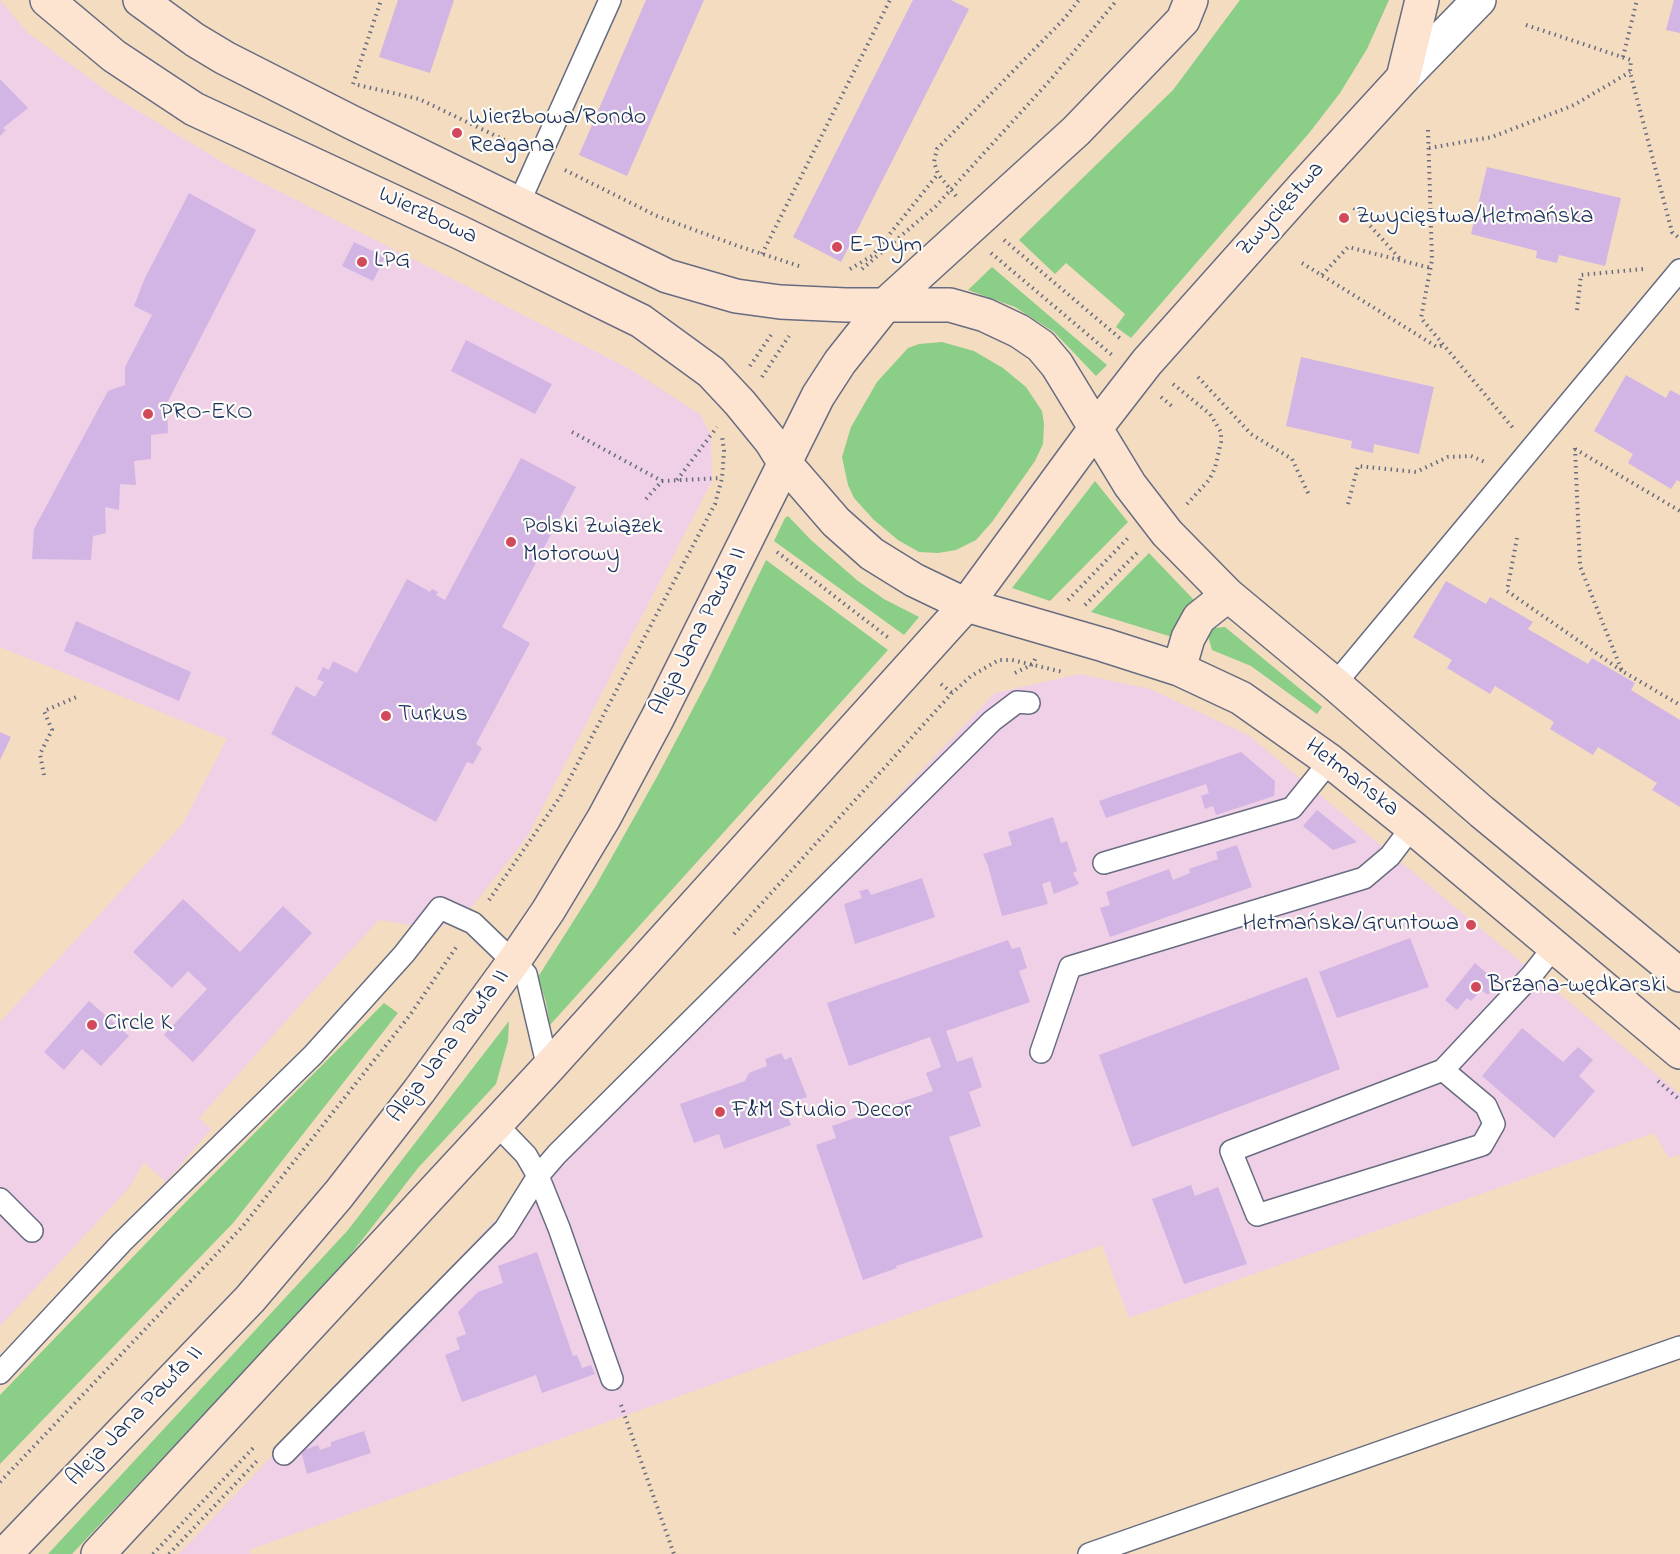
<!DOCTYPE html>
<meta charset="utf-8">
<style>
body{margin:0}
canvas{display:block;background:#f4dcc0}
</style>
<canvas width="1680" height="1554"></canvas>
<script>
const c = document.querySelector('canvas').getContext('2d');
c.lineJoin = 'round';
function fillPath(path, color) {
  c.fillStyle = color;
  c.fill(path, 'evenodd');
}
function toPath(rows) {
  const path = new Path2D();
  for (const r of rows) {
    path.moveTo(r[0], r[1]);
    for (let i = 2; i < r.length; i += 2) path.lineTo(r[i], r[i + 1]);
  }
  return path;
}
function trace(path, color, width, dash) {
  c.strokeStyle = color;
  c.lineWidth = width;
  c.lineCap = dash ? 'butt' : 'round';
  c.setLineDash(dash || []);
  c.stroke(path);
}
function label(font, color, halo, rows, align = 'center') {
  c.font = font + ' "Indie Flower",sans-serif';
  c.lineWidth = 4.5;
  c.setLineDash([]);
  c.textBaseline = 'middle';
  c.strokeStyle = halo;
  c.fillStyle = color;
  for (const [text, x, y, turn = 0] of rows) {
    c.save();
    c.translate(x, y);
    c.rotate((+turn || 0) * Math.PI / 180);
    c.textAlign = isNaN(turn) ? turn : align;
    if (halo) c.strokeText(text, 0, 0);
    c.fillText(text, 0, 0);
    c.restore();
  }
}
fillPath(toPath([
 [0,0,28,33,115,97,227,165,628,368,701,415,711,436,712,481,527,837,467,913,438,929,379,920,303,1002,199,1118,211,1129,166,1182,144,1162,128,1189,0,1326,0,1022,182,825,227,739,0,647],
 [1079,674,1150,689,1248,735,1680,1094,1680,1155,1669,1158,1654,1133,1129,1318,1102,1245,249,1550,250,1554,179,1554,995,693]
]), '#efd0e7');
fillPath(toPath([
 [1240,0,1389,0,1367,49,1340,93,1310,132,1131,338,1116,327,1125,314,1066,263,1055,274,1019,240,1173,90],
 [992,267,1107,365,1096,376,1054,332,1015,307,968,290],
 [942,342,974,351,1003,368,1026,387,1042,411,1044,424,1043,444,1035,461,992,522,976,540,956,550,938,553,919,552,898,540,874,520,854,498,848,485,842,457,851,427,877,382,908,348,919,344],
 [1095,481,1128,522,1050,601,1012,588],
 [788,516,811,540,858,581,884,599,919,617,904,635,774,541,785,518],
 [1149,553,1194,600,1181,616,1172,637,1091,612],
 [766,560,888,650,550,1025,546,1002,538,977,595,887,658,775,709,678],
 [1225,627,1322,707,1317,714,1251,666,1212,650,1208,636,1213,628],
 [384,1003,398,1013,234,1222,0,1464,0,1395,180,1208],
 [509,1021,508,1041,496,1084,418,1168,348,1258,287,1326,72,1554,48,1554,348,1230]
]), '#8bce87');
fillPath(toPath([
 [398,0,454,0,430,73,379,57],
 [646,0,704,0,627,176,579,155],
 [913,0,951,0,969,9,841,262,793,237],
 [1674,0,1680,0,1680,33,1666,30],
 [0,79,28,108,3,128,6,130,0,136],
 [1487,167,1621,198,1605,266,1559,255,1557,263,1536,258,1537,251,1471,234],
 [189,193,256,230,167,403,168,433,151,435,151,459,134,461,136,485,120,484,119,510,105,507,106,533,93,536,91,560,32,559,34,529,108,391,125,385,125,367,152,315,134,306,144,280],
 [354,242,385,257,373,281,342,266],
 [466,340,552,384,535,414,451,371],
 [1301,357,1434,387,1419,454,1374,444,1373,453,1351,448,1352,441,1286,426],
 [1626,375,1666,398,1670,390,1680,395,1680,482,1677,480,1671,489,1628,463,1633,454,1594,431],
 [521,458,576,487,502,627,530,643,476,744,482,748,473,764,467,762,436,822,271,734,296,686,315,697,324,682,317,679,323,667,329,670,333,661,357,673,407,579,430,592,432,589,438,592,436,595,445,600],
 [1446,581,1486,604,1490,597,1533,622,1528,629,1588,664,1592,658,1635,683,1631,690,1680,720,1680,807,1652,790,1657,783,1598,747,1593,755,1550,729,1554,722,1495,686,1490,694,1447,668,1452,660,1413,637],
 [76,621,191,672,179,701,64,651],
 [0,732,11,737,0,760],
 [1241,752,1275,781,1274,796,1216,815,1213,806,1205,809,1201,796,1209,793,1206,784,1106,818,1099,801],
 [1317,810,1357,842,1333,850,1303,826],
 [1053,817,1061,843,1067,841,1077,871,1073,873,1079,884,1054,894,1050,881,1042,884,1048,904,1002,916,988,866,983,854,1012,845,1008,832],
 [1237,845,1252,887,1110,937,1100,908,1110,905,1106,892,1169,869,1173,880,1190,873,1189,869,1218,859,1216,852],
 [922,878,935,917,855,944,844,904,862,898,859,891,868,889,871,895],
 [183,899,240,952,283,906,312,933,193,1062,164,1035,207,989,188,971,172,988,133,952],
 [1410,938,1429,987,1337,1018,1319,972],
 [1008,940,1012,949,1020,947,1027,968,1019,971,1030,1002,946,1031,957,1062,972,1057,982,1087,969,1092,981,1126,949,1137,983,1237,896,1266,897,1268,863,1280,816,1145,836,1138,832,1126,933,1091,926,1073,941,1067,930,1037,849,1066,827,1003],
 [1475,963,1498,983,1488,995,1481,990,1471,1001,1467,998,1457,1010,1445,1000],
 [1307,977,1340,1069,1132,1147,1099,1055],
 [89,1001,129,1036,101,1066,82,1049,64,1070,44,1052],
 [1522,1028,1563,1062,1578,1047,1593,1060,1579,1076,1595,1091,1554,1138,1482,1076],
 [781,1053,785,1060,791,1057,807,1097,783,1105,791,1125,724,1149,719,1134,694,1143,680,1104,745,1081,749,1073,767,1066,765,1059],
 [1191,1185,1195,1196,1218,1187,1247,1264,1184,1284,1152,1199],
 [537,1252,573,1356,577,1355,582,1368,591,1365,595,1374,542,1393,536,1375,462,1402,445,1355,460,1349,456,1338,466,1334,458,1312,478,1292,503,1283,498,1266],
 [364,1431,371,1453,307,1474,301,1451,318,1445,320,1450,331,1446,331,1442]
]), '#d2b5e4');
const service = toPath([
 [518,205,610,0],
 [1335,684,1680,270],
 [1104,863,1292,808,1330,761],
 [1041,1052,1070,967,1364,878,1390,856,1412,827],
 [1443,1070,1486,1106,1494,1124,1482,1145,1257,1215,1231,1151,1443,1070,1531,976,1554,947],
 [0,1199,32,1231],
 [0,1373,122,1242,313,1055,404,954,440,908,473,923,526,974,548,1068],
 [612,1379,559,1228,538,1176,557,1154,992,721,1017,702,1029,703],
 [284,1454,505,1229,538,1176,526,1155,496,1124],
 [1089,1554,1680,1347]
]);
const tertiary = toPath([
 [1403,78,1479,0]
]);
const secondary = toPath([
 [47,0,114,56,194,109,459,232,641,321,711,372,740,403,771,441,784,462,836,522,872,554,914,580,966,605,1104,645,1179,669,1241,698,1330,761,1412,827,1680,1052],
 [140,0,195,40,225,58,351,122,667,276,736,296,780,302,846,305,950,305,985,315,1019,331,1041,346,1057,365,1130,485,1167,533,1228,595,1335,684,1482,812,1680,975],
 [1179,669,1188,638,1199,618,1228,595],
 [5,1554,250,1299,339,1194,419,1091,514,961,548,911,604,818,657,719,818,396,840,362,886,304,1076,131,1183,20,1191,0],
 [98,1554,548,1068,966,605,1095,429,1147,362,1304,186,1403,78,1422,0]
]);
trace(service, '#676c80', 24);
trace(tertiary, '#676c80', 36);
trace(secondary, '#676c80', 36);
trace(toPath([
 [1526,25,1631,60,1630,72,1672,232,1680,239],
 [1623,57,1637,0],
 [353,84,381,0],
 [358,85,419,99,515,145],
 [1428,130,1432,260,1421,318,1513,428],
 [1429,148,1492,137,1574,105,1630,72],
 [565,170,657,216,738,246,799,266],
 [956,196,938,174,934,162,937,149,1064,19,1079,0],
 [1354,208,1402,261],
 [1004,240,1122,340],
 [991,253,1112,355],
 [762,254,890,0],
 [1302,263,1437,347,1444,345],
 [850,269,872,256,938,174],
 [862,269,936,206,1052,78,1117,0],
 [1322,275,1348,247,1431,268],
 [1577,310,1581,275,1643,269],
 [750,366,771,335],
 [762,377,789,336],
 [1198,377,1251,434,1292,459,1309,495],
 [1173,384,1210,414,1221,432,1221,442,1215,468,1209,480,1187,504],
 [1161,397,1174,408],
 [572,432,662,481],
 [1575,448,1580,566,1622,671,1680,705],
 [1575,449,1680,511],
 [677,480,717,427],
 [646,499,662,481,722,478],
 [1348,504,1358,466,1416,472,1448,457,1471,456,1485,462],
 [1517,538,1507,591,1622,671],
 [777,552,890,639],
 [1068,600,1129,537],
 [1085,605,1139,551],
 [1015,673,1033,664,1035,659],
 [941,684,952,693],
 [44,775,40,754,52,730,44,711,79,696],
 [489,900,560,797,715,504,722,478,724,451,722,436],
 [734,934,952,693,971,676,999,660,1012,660,1063,672],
 [1658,1081,1680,1100],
 [621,1405,674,1554],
 [0,1482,243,1226,410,1015,457,946],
 [153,1554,256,1445],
 [169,1554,257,1461]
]), '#676c80', 4, [1.5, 4.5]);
trace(service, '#fff', 21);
trace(tertiary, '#fff', 33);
trace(secondary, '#fde4d0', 33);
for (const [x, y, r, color] of [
 [457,133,6,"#d1495b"],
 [1344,218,6,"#d1495b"],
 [837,247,6,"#d1495b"],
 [362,262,6,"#d1495b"],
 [148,414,6,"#d1495b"],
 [511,542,6,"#d1495b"],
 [386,716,6,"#d1495b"],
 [1471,925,6,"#d1495b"],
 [1476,987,6,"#d1495b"],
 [92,1025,6,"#d1495b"],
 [720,1112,6,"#d1495b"]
]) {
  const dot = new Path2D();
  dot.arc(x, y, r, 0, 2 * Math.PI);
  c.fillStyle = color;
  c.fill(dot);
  trace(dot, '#fdfcf7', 2);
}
label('24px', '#1b2f5e', '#fdfcf7', [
 ["Wierzbowa/Rondo",469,119],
 ["Reagana",469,147],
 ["Zwycięstwa/Hetmańska",1356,218],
 ["E-Dym",849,247],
 ["LPG",374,262],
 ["PRO-EKO",160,414],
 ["Polski Związek",523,528],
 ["Motorowy",523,556],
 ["Turkus",398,716],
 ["Hetmańska/Gruntowa",1459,925,"right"],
 ["Brzana-wędkarski",1488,987],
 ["Circle K",104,1025],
 ["F&M Studio Decor",732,1112]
], 'left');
label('24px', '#1b2f5e', '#fdfcf7', [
 ["Zwycięstwa",1282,210,-48],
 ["Wierzbowa",427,217,25],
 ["Aleja Jana Pawła II",700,632,-63],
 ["Hetmańska",1351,779,38],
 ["Aleja Jana Pawła II",450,1047,-53],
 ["Aleja Jana Pawła II",136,1417,-46]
]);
</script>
